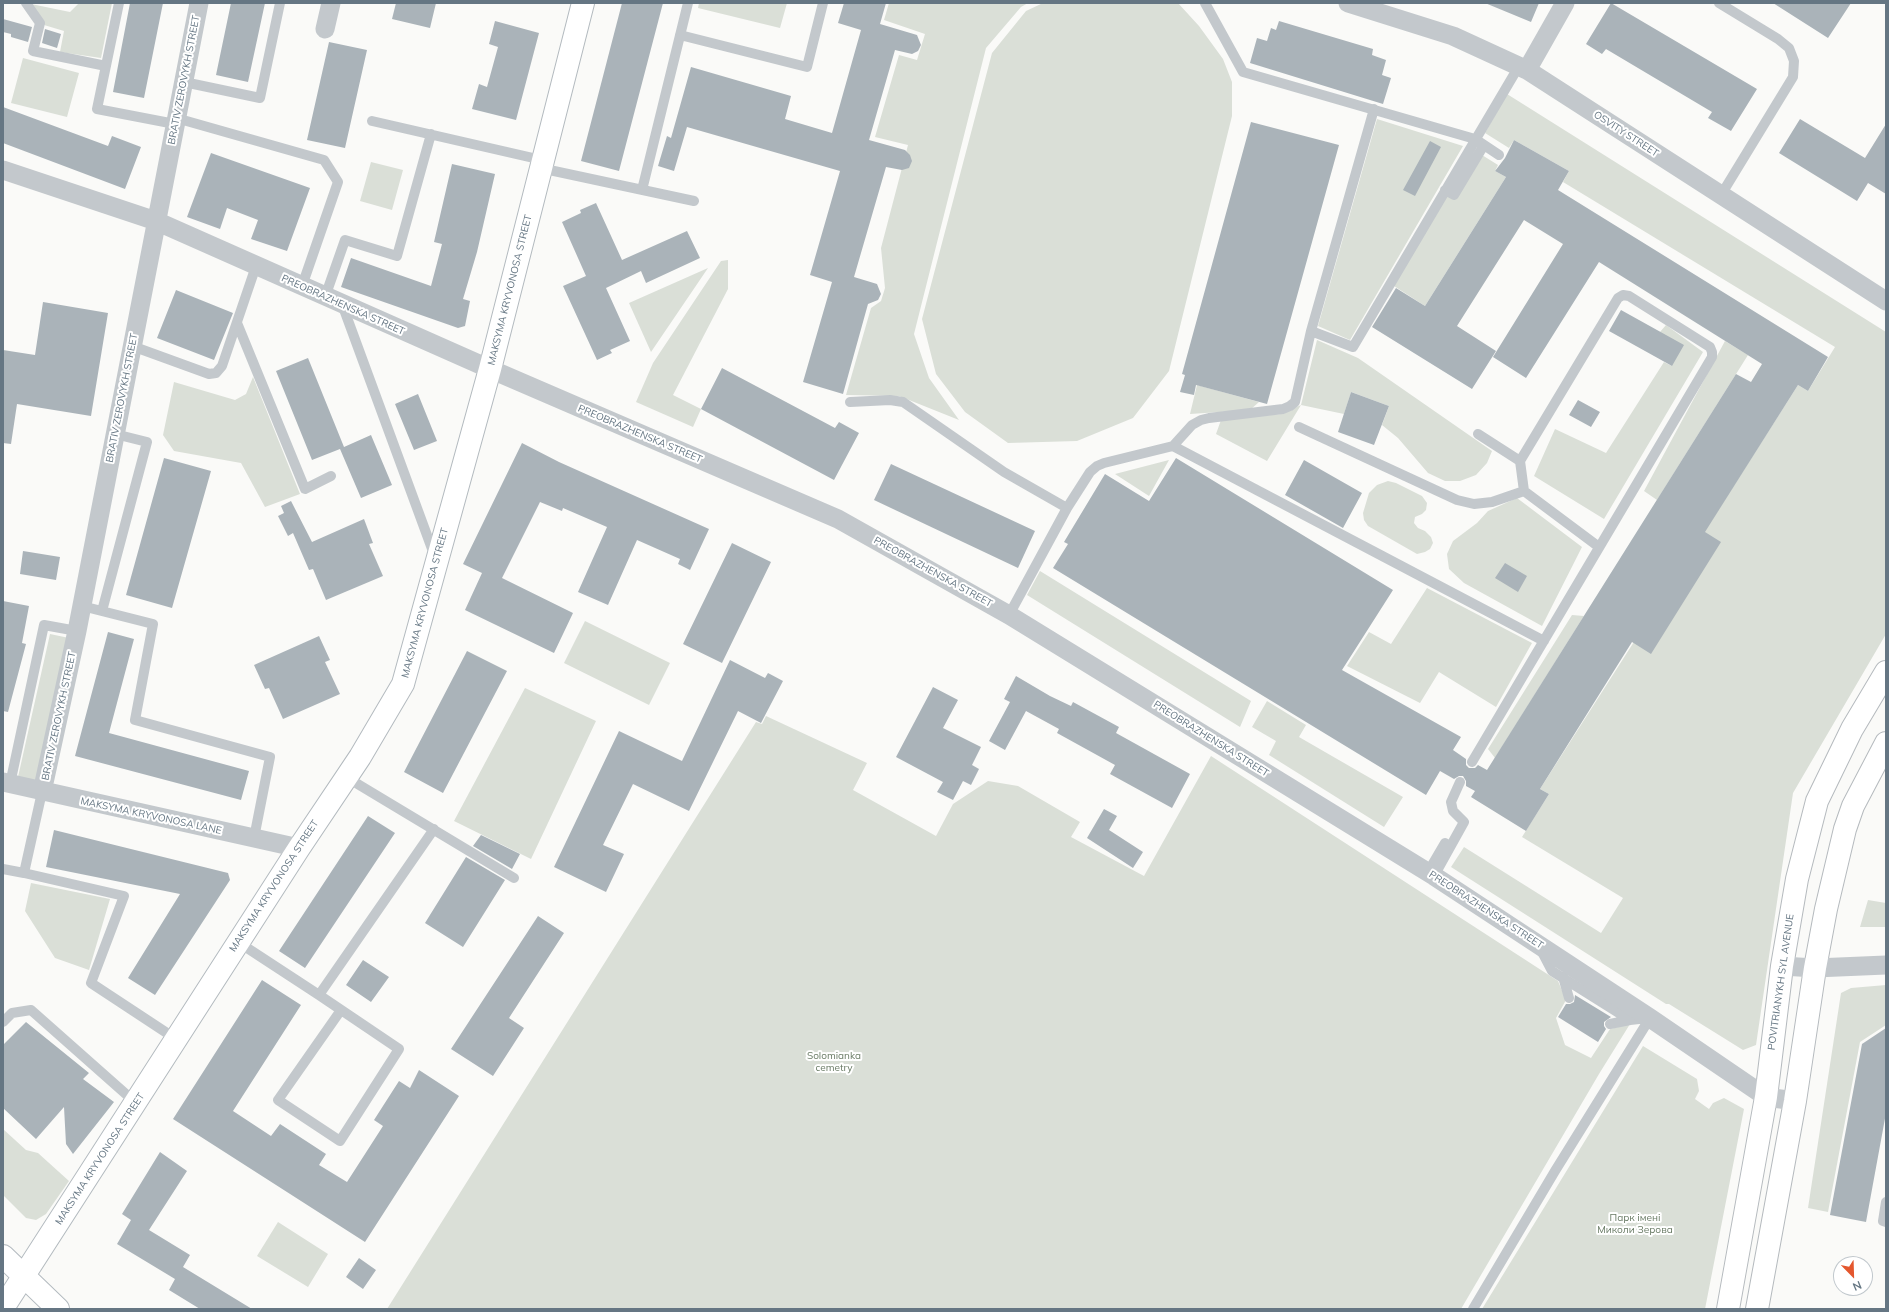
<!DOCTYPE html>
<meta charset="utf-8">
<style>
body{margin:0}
#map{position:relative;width:1889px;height:1312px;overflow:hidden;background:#fafaf8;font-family:Mulish,sans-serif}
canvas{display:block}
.frame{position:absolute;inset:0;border:4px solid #657683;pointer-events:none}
.north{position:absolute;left:1833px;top:1256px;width:40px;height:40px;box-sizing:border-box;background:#fff;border:1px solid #c1c8cd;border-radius:50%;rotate:157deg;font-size:11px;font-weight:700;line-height:16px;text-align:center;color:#657683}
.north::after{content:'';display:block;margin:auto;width:14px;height:18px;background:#e4572e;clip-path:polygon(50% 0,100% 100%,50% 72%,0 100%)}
</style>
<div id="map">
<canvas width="1889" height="1312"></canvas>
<div class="frame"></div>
<div class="north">N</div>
</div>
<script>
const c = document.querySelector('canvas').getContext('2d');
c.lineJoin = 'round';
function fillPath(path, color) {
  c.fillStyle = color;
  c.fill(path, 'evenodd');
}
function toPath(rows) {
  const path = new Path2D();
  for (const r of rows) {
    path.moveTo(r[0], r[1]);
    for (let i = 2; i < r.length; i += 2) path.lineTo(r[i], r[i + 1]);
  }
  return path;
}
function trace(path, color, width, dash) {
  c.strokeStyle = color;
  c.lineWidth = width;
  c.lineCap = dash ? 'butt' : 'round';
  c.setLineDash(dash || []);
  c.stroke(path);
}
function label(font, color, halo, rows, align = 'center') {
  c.font = font + ' Mulish,sans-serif';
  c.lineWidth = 4;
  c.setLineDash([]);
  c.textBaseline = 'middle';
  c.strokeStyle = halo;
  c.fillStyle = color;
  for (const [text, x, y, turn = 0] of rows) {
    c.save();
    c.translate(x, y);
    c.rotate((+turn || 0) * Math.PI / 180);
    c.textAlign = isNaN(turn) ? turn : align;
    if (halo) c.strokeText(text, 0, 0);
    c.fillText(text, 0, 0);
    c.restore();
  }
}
fillPath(toPath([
 [79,3,112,3,101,58,60,52,64,31,44,25,31,4,70,12],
 [699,3,787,3,780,28,698,8],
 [889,3,1028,3,1021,7,986,48,914,334,929,378,959,420,899,396,846,395,871,308,881,301,885,288,881,248,908,145,875,137,899,55,917,60,925,34,884,20],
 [1043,3,1178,3,1199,26,1223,59,1232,82,1232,116,1169,371,1133,418,1077,441,1008,443,965,412,936,374,922,319,992,53,1026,11],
 [23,58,79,73,67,117,11,103],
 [1507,94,1886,332,1886,634,1793,793,1756,1045,1743,1050,1669,1004,1666,1004,1451,867,1464,847,1601,933,1623,898,1522,837,1549,794,1540,789,1798,385,1808,391,1835,347,1563,182,1569,171,1514,140,1509,148,1485,133],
 [1377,119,1463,146,1350,340,1318,326],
 [1474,150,1498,165,1495,171,1506,177,1425,306,1394,286],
 [371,162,403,170,392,210,360,201],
 [728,260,728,289,673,395,701,409,693,427,636,402,653,363,721,261],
 [708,268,651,352,629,303],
 [1666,325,1703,352,1604,519,1534,476,1555,429,1606,453,1664,362,1672,366,1660,332],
 [1317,340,1358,358,1492,451,1487,463,1476,475,1460,481,1445,481,1428,473,1398,438,1382,425,1389,406,1351,392,1344,414,1301,405,1267,461,1216,434,1221,420,1281,414,1301,405],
 [1725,341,1748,355,1657,500,1644,491],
 [253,377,300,494,265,507,241,463,174,451,163,435,174,382,235,400,246,394],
 [1197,385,1259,402,1250,410,1190,414],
 [1169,460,1149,496,1115,474],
 [1388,481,1396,483,1422,496,1427,503,1426,510,1422,514,1415,517,1414,523,1418,528,1425,531,1431,537,1433,543,1430,549,1425,552,1417,554,1368,526,1364,520,1363,513,1369,493,1377,485],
 [1517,498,1582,547,1542,626,1464,583,1449,569,1447,554,1453,541,1477,523,1488,511],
 [1040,571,1251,701,1240,727,1027,595],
 [1427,588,1532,643,1496,707,1439,672,1420,703,1347,666,1369,632,1391,644],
 [1572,615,1584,616,1495,758,1488,749],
 [585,621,670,663,649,705,564,663],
 [50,634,69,638,38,781,18,777],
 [525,688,596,721,531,859,454,821],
 [1267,701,1306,725,1299,737,1403,797,1384,827,1269,755,1276,741,1252,727],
 [766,716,867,763,853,790,936,836,953,804,988,781,1018,786,1080,822,1071,837,1144,876,1211,756,1558,981,1566,1000,1556,1018,1565,1045,1591,1058,1610,1029,1630,1024,1599,1074,1461,1309,387,1309,756,722,762,724],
 [31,883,110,899,89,970,55,958,25,911],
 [1868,900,1886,903,1886,927,1860,927],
 [1886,985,1886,1025,1860,1042,1828,1212,1808,1208,1841,993,1851,988],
 [1643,1046,1697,1079,1699,1091,1695,1099,1709,1109,1713,1103,1724,1098,1744,1109,1705,1309,1482,1309],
 [3,1129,26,1150,38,1153,69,1181,46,1214,36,1220,26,1218,3,1195],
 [278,1222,328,1254,308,1287,257,1256]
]), '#dadfd7');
fillPath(toPath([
 [130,3,163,3,144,98,113,92],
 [231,3,265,3,248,82,216,75],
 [396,3,436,3,430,28,392,19],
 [622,3,663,3,619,171,581,161],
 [844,3,886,3,880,24,917,35,921,45,918,51,912,54,895,50,869,140,905,150,910,155,912,161,909,168,902,170,886,167,854,277,877,284,881,294,878,300,868,304,843,394,803,382,832,282,810,275,840,171,687,127,674,171,658,166,667,136,671,138,691,67,791,96,785,119,832,133,861,30,838,23],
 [1485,3,1539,3,1531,22],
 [1611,3,1757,89,1731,131,1708,118,1712,112,1606,49,1602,54,1586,44],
 [1773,3,1851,3,1828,38],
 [3,19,32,27,28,42,11,37,11,34,3,32],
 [495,21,539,33,516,120,472,109,479,84,487,87,498,47,489,44],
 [1279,21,1373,49,1372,55,1386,60,1382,75,1391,78,1383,104,1250,63,1257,38,1267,41,1271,28,1276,30],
 [45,29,61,34,57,48,42,43],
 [329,42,367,50,345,148,307,140],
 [3,107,108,146,112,136,141,147,125,189,3,143],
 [1800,119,1865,158,1886,124,1886,194,1868,183,1857,201,1779,153],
 [1251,122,1339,145,1267,404,1196,385,1194,395,1180,392,1185,375,1182,374],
 [1514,140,1569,171,1558,190,1828,357,1808,391,1798,385,1705,532,1721,542,1651,654,1632,642,1540,789,1549,794,1526,831,1471,797,1475,791,1466,786,1466,781,1463,776,1459,776,1454,779,1440,771,1426,795,1053,568,1068,544,1064,542,1105,474,1149,501,1176,458,1393,590,1342,670,1461,737,1453,750,1466,759,1466,765,1469,768,1475,768,1478,765,1487,770,1736,374,1751,382,1762,364,1599,262,1526,378,1493,357,1563,244,1524,220,1457,326,1496,351,1472,389,1372,327,1396,288,1425,306,1506,177,1495,171,1505,158],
 [1430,141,1441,147,1415,196,1403,190],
 [211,153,310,188,287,251,251,239,258,220,227,208,220,229,187,217],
 [452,164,495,174,477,252,463,299,470,301,465,326,458,328,341,287,351,258,431,286,442,244,434,242],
 [596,203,622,260,687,231,700,258,646,283,641,271,606,288,630,341,610,350,612,353,597,360,563,286,586,276,562,222,581,213,580,210],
 [176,290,233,313,214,360,157,338],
 [43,302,108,313,91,416,17,404,11,444,3,443,3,350,35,355],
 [1621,310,1684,345,1672,366,1609,331],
 [308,358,344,447,371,435,392,485,361,498,340,449,312,460,276,371],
 [722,368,835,428,839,422,859,433,834,480,701,409],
 [1351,392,1389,406,1374,445,1338,432],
 [418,394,437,441,414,450,395,404],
 [1578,400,1600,412,1591,427,1569,415],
 [522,443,559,462,709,529,690,570,678,564,680,559,637,540,608,605,578,592,607,527,563,508,562,511,540,502,502,578,573,613,554,653,465,610,482,573,463,564],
 [164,458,211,471,172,608,126,595],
 [1304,460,1362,493,1343,528,1285,495],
 [891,464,1035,531,1018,568,874,500],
 [291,501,312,542,364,519,373,543,369,544,383,576,326,600,313,569,309,570,293,533,288,536,278,516,284,513,281,506],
 [732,543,771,562,722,663,683,644],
 [23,551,60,557,56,580,20,574],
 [1505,563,1527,576,1518,592,1495,578],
 [3,601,29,606,22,643,26,644,8,712,3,711],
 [108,632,134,639,109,733,249,771,241,800,75,756],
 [319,636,330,660,325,662,340,694,283,719,269,688,265,689,254,665],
 [467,651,507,671,443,793,404,772],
 [730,660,765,678,768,673,783,681,761,723,738,711,689,811,633,784,603,845,624,854,606,892,554,867,619,731,682,761],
 [1016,676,1050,696,1071,706,1073,702,1119,727,1116,733,1190,774,1172,808,1110,774,1115,765,1057,733,1059,729,1026,711,1005,750,989,741,1010,702,1004,699],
 [933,687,958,700,943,728,981,747,972,765,979,769,971,785,963,781,953,800,937,792,943,782,896,757],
 [1104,809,1117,816,1109,830,1143,852,1133,868,1087,838],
 [368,816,395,833,305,968,279,951],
 [54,830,228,873,230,880,155,995,128,978,180,894,46,867],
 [481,835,520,854,512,869,473,846],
 [466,857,505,880,463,947,425,923],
 [538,916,564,933,509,1018,524,1028,493,1076,451,1049],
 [363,960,389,977,371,1002,346,985],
 [262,980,301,1005,233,1111,271,1136,280,1124,326,1154,319,1165,347,1182,383,1126,374,1120,399,1081,410,1088,419,1070,459,1096,365,1242,173,1119],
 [1575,995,1611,1017,1604,1022,1604,1026,1606,1029,1598,1042,1558,1017,1566,1004,1570,1004,1574,1002],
 [26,1022,89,1073,83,1079,114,1102,73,1154,66,1144,64,1107,36,1139,3,1108,3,1045],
 [1886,1028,1886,1113,1866,1222,1830,1215,1862,1044],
 [160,1152,187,1171,149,1230,190,1255,183,1267,252,1309,200,1309,169,1290,175,1279,117,1244,131,1220,122,1214],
 [359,1258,376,1270,363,1289,346,1277]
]), '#aab3b9');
const secondary = toPath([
 [3,1256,58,1309],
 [3,1308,299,848,360,757,403,684,490,369,583,3]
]);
const primary = toPath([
 [1728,1309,1766,1097,1782,966,1797,879,1817,801,1852,729,1886,672],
 [1757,1309,1795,1101,1815,968,1826,909,1845,829,1853,806,1886,743]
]);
trace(secondary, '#b3babf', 24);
trace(primary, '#b5babe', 24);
trace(toPath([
 [26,3,40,23,33,51,106,66],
 [119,3,97,109,175,124],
 [1205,3,1243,72,1475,139,1499,155],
 [1719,3,1778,39,1789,48,1794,61,1793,77,1721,195],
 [680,35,807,67,823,3],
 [184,82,260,98,280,3],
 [1374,109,1311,331,1353,347,1519,66],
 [176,118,324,160,338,182,302,286],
 [372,121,542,160],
 [540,168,694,201],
 [642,190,688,3],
 [1445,190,1454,195,1484,145],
 [325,297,345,240,397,256,431,134],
 [342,304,435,557],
 [237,323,305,489,331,476],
 [132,346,209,374,216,373,222,366,256,266],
 [850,402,890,400,903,402,1004,472,1067,508],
 [1299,427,1457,500,1474,504,1492,502,1524,491],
 [1478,434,1520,461,1524,491,1599,547],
 [1173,446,1544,641],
 [82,606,153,624,135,720,270,757,254,838],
 [102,611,147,442,115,434],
 [1009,615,1067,508,1090,472,1097,466,1104,463,1173,446,1192,425,1201,420,1209,418,1283,409,1290,406,1295,402,1311,331],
 [1472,762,1712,357,1712,352,1710,347,1629,296,1623,295,1618,298,1520,461],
 [346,777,514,878],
 [10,784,44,625,77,631],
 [42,792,24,873,124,896,91,983,176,1039],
 [3,869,24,873],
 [1428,872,1445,843],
 [1434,876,1464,822,1453,811,1451,802,1460,782],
 [238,942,319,995,399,1049,340,1141,278,1100,341,1010],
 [1541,950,1552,971,1630,1020,1648,1018],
 [1563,977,1569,998],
 [319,995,434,829],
 [3,1022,12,1013,31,1010,136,1103],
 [1610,1024,1630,1020],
 [1886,1202,1883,1221,1886,1222],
 [1473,1309,1555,1171,1650,1018]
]), '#c3c8cc', 10);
trace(toPath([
 [1348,3,1453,36,1527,70,1886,301],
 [325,29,331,3],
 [1527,70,1565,3],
 [3,170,156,221,490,369,838,519,1009,615,1434,876,1650,1018,1766,1097,1795,1101],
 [3,782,299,848],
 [42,792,77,631,199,3],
 [1782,966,1815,968,1886,965]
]), '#c3c8cc', 19);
trace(secondary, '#fff', 22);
trace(primary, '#fff', 22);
label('10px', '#657683', '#fff', [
 ["BRATIV ZEROVYKH STREET",184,80,-79],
 ["OSVITY STREET",1626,134,33],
 ["MAKSYMA KRYVONOSA STREET",510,290,-76],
 ["PREOBRAZHENSKA STREET",343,305,24],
 ["BRATIV ZEROVYKH STREET",122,398,-79],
 ["PREOBRAZHENSKA STREET",640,434,23],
 ["PREOBRAZHENSKA STREET",933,572,29],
 ["MAKSYMA KRYVONOSA STREET",425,603,-75],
 ["BRATIV ZEROVYKH STREET",59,716,-78],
 ["PREOBRAZHENSKA STREET",1211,739,32],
 ["MAKSYMA KRYVONOSA LANE",151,816,12],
 ["MAKSYMA KRYVONOSA STREET",274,886,-57],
 ["PREOBRAZHENSKA STREET",1486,910,33],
 ["POVITRIANYKH SYL AVENUE",1781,982,-82],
 ["MAKSYMA KRYVONOSA STREET",100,1159,-57]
]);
label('10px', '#687a64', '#fff', [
 ["Solomianka",834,1056],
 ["cemetry",834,1068],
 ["Парк імені",1635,1218],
 ["Миколи Зерова",1635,1230]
]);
</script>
